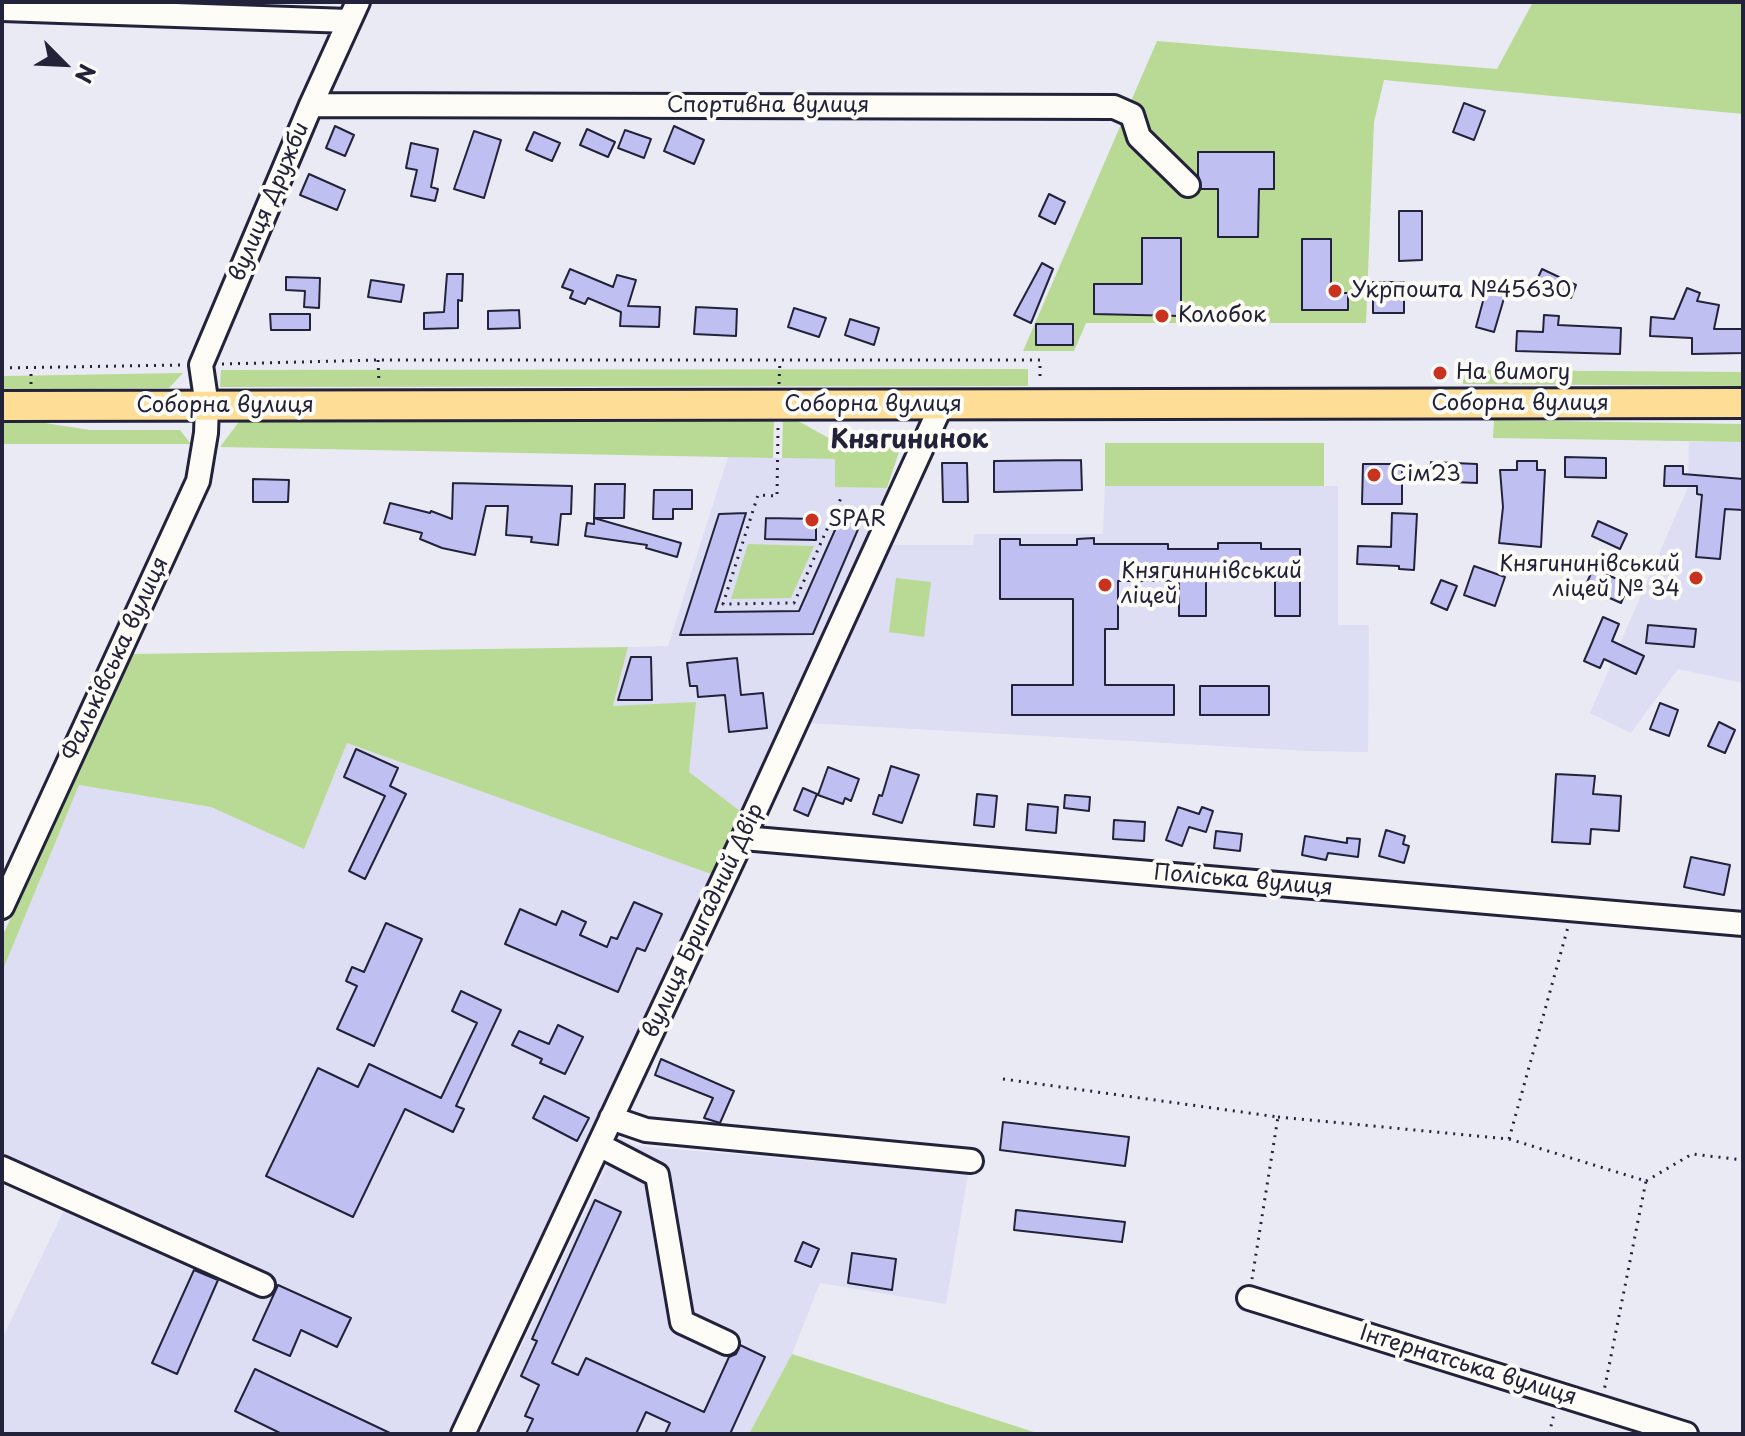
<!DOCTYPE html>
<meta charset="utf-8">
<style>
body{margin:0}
#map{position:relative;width:1745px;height:1436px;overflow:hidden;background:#eaeaf5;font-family:"Playpen Sans",sans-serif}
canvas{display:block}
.frame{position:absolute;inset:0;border:4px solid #22223b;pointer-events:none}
.north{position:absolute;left:24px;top:24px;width:80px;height:80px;-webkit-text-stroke:6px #fdfcf7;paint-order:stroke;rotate:114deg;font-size:22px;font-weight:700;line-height:32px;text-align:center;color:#22223b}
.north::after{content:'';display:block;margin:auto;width:28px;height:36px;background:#22223b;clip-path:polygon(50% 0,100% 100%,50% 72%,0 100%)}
</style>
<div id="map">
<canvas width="1745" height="1436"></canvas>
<div class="frame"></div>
<div class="north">N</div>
</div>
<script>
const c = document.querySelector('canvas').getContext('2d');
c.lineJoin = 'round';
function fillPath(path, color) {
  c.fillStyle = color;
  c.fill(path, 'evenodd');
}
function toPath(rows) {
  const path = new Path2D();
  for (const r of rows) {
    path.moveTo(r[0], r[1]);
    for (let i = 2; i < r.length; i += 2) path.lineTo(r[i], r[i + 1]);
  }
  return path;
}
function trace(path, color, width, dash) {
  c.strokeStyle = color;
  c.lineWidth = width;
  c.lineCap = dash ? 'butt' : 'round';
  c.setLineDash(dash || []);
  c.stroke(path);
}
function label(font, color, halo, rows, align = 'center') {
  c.font = font + ' "Playpen Sans",sans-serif';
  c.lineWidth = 8;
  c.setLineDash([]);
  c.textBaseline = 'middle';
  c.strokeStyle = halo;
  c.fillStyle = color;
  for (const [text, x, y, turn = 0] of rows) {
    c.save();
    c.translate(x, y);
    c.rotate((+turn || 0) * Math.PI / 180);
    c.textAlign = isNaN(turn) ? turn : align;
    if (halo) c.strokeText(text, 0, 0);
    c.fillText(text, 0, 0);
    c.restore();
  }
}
fillPath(toPath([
 [1689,442,1743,442,1743,683,1678,669,1631,733,1590,713,1688,487],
 [728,457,835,459,835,487,887,488,818,645,740,811,688,772,613,706,628,647,668,646],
 [1105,486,1338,486,1338,625,1369,625,1368,752,1309,751,807,723,890,545,973,545,974,534,1103,534],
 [347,743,711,874,451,1434,2,1434,2,1339,65,1208,2,1179,2,972,79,785,211,807,304,848],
 [620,1138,636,1146,968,1174,946,1304,820,1283,792,1354,749,1434,480,1434]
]), '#ddddf4');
fillPath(toPath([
 [1533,2,1743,2,1743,114,1384,80,1374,122,1366,323,1086,323,1074,351,1023,351,1157,41,1497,69],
 [1028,369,1028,386,220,387,221,370],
 [1463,370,1743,372,1743,386,1463,384],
 [183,373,169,388,2,390,2,376],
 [774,417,773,458,220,447,241,419],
 [783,417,791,417,836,442,902,443,887,488,835,487,835,459,782,458],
 [1494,420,1743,424,1743,442,1493,438],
 [2,421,32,421,90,430,180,430,191,444,2,444],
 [1105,443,1324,443,1324,486,1105,486],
 [748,544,814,546,791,598,731,599],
 [896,578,931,582,924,637,889,632],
 [628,647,613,706,696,702,689,772,740,811,711,874,347,743,304,849,211,807,79,785,2,972,2,937,132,654],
 [792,1354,1040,1434,749,1434]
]), '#b9da94');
const building = toPath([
 [1464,103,1485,111,1474,140,1453,132,1464,103],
 [335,126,354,135,345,156,326,148,335,126],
 [674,126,704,140,694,164,664,151,674,126],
 [587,129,615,142,608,157,580,145,587,129],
 [625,130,651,139,644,158,618,148,625,130],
 [474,131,501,140,484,198,454,189,474,131],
 [534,132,560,143,552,161,526,150,534,132],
 [411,143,438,149,431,187,438,189,435,201,411,196,417,170,406,168,411,143],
 [1198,152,1274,152,1274,189,1259,189,1258,237,1218,237,1218,189,1201,189,1198,175,1198,152],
 [309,174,345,190,337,210,300,195,309,174],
 [1049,194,1065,202,1055,224,1039,216,1049,194],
 [1399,211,1422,211,1422,260,1399,261,1399,211],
 [1142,238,1181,238,1181,316,1094,314,1094,284,1142,284,1142,238],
 [1302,239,1331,239,1331,293,1348,293,1348,310,1302,310,1302,239],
 [1042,263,1053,269,1031,323,1014,315,1042,263],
 [570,269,613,287,617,275,636,280,628,306,660,307,659,327,620,326,621,312,588,298,585,304,570,298,573,291,562,287,570,269],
 [1542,269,1576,285,1571,298,1536,282,1542,269],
 [447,274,463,274,462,301,458,300,458,328,424,329,424,313,444,312,447,274],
 [286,277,320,278,319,308,304,307,305,291,286,290,286,277],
 [371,280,404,285,401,302,368,297,371,280],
 [1373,282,1404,282,1404,313,1373,313,1373,282],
 [1687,288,1700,293,1697,301,1719,305,1714,329,1743,329,1743,353,1692,354,1692,338,1650,336,1651,317,1674,319,1687,288],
 [1486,290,1505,295,1494,332,1476,327,1486,290],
 [696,307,737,309,736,336,694,334,696,307],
 [794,308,826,318,819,337,788,327,794,308],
 [519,310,520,328,488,329,488,311,519,310],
 [270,314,310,314,310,330,271,330,270,314],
 [1544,315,1559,316,1558,325,1621,328,1620,354,1516,351,1517,331,1543,332,1544,315],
 [850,319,879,328,874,345,845,335,850,319],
 [1036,324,1073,324,1073,345,1036,345,1036,324],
 [1565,457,1606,458,1606,478,1565,477,1565,457],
 [1081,460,1082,490,994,492,994,461,1081,460],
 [1517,461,1537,461,1537,470,1545,470,1541,547,1499,543,1503,507,1500,470,1517,470,1517,461],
 [1431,462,1477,464,1477,483,1430,481,1431,462],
 [942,463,967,463,968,502,943,502,942,463],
 [1363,464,1402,464,1402,504,1362,504,1363,464],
 [1665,466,1683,466,1683,474,1743,479,1743,510,1725,509,1720,559,1696,557,1702,495,1697,494,1697,486,1664,486,1665,466],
 [253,479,289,480,288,502,253,502,253,479],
 [453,483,572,486,571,514,561,514,558,545,531,542,532,537,506,535,508,506,486,506,475,555,442,548,420,539,422,533,384,523,390,503,430,513,431,511,452,519,453,483],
 [595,484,625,484,624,518,594,518,595,484],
 [654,490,692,490,692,509,673,509,673,519,653,519,654,490],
 [746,513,715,612,799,611,839,521,862,520,813,634,680,635,719,514,746,513],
 [1392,513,1417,514,1414,570,1399,569,1399,566,1357,564,1358,546,1391,547,1392,513],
 [594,518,681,543,677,557,646,548,647,545,585,536,587,523,594,524,594,518],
 [766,518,816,519,816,540,765,539,766,518],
 [1598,521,1627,534,1620,549,1592,536,1598,521],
 [1094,538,1094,544,1168,544,1168,549,1218,549,1218,543,1261,543,1261,549,1300,549,1300,616,1275,616,1275,577,1206,577,1206,616,1179,616,1179,581,1118,581,1118,629,1105,629,1105,685,1174,685,1174,715,1012,715,1012,685,1073,685,1073,599,1000,599,1000,539,1020,539,1020,545,1077,545,1077,539,1094,538],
 [1474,566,1505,577,1495,606,1464,595,1474,566],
 [1593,569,1629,584,1621,603,1585,587,1593,569],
 [1441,580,1457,586,1447,610,1431,603,1441,580],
 [1603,617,1619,624,1612,641,1644,656,1636,674,1604,659,1600,668,1584,661,1603,617],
 [1648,625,1696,629,1694,647,1646,643,1648,625],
 [631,657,651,657,652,700,618,700,631,657],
 [737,658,741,695,763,693,767,728,729,732,725,695,698,697,697,686,690,686,687,663,737,658],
 [1200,686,1269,686,1269,715,1200,715,1200,686],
 [1660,703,1678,710,1669,736,1650,729,1660,703],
 [1719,722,1735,730,1725,753,1708,746,1719,722],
 [356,749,398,768,390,786,406,794,365,879,349,871,385,796,344,777,356,749],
 [891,766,919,775,902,823,873,814,879,795,882,796,891,766],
 [828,767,859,779,851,801,845,798,843,804,818,795,828,767],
 [1556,774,1595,776,1593,794,1621,796,1619,831,1591,829,1590,844,1552,842,1556,774],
 [803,788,817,794,808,816,794,810,803,788],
 [977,794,997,796,994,827,974,825,977,794],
 [1065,795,1090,797,1089,811,1064,808,1065,795],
 [1028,804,1058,807,1056,833,1026,830,1028,804],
 [1178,807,1199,814,1202,807,1213,811,1206,832,1189,827,1182,846,1166,840,1178,807],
 [1114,820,1145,822,1144,841,1113,839,1114,820],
 [1386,830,1405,836,1403,844,1409,846,1404,863,1379,856,1386,830],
 [1216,831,1242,834,1240,851,1214,848,1216,831],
 [1305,836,1347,843,1347,838,1360,839,1358,857,1328,853,1326,860,1302,855,1305,836],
 [1691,857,1730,865,1724,895,1684,887,1691,857],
 [634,902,662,914,645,951,637,948,618,992,505,944,520,909,556,925,562,911,586,922,580,935,607,947,611,937,617,939,634,902],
 [386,923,422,939,374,1046,337,1029,357,986,346,981,352,967,364,972,386,923],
 [461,991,501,1010,456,1106,464,1109,453,1132,405,1109,353,1217,266,1176,318,1068,358,1087,369,1064,441,1098,477,1023,452,1011,461,991],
 [558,1025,583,1037,565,1074,540,1063,542,1059,512,1045,519,1031,549,1044,558,1025],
 [661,1059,734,1091,720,1123,704,1118,713,1098,655,1075,661,1059],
 [544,1096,589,1118,577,1141,533,1118,544,1096],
 [1003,1122,1129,1137,1125,1166,1000,1150,1003,1122],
 [595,1200,621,1212,552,1363,578,1375,586,1358,704,1412,729,1357,736,1354,740,1345,765,1357,730,1434,665,1434,670,1423,646,1412,636,1434,526,1434,533,1419,525,1416,539,1385,521,1376,537,1341,532,1339,595,1200],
 [1016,1210,1125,1222,1122,1242,1014,1230,1016,1210],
 [803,1242,819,1249,811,1267,795,1261,803,1242],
 [852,1253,896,1259,892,1290,848,1283,852,1253],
 [194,1270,218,1280,177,1374,152,1363,194,1270],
 [278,1285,351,1318,337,1347,301,1330,290,1356,253,1340,278,1285],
 [255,1369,392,1434,282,1434,235,1411,255,1369]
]);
fillPath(building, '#bfbff1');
trace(building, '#22223b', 2);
const minor = toPath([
 [2,9,349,21],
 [311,105,1114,107,1132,115,1139,137,1188,185],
 [743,838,1743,924],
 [2,907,198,481,206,433,207,406,201,365,311,105,358,2],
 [611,1118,646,1130,971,1161],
 [599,1145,657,1175,682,1322,727,1343],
 [2,1168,263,1285],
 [1249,1298,1686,1434],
 [463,1434,743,838,941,406]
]);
const major = toPath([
 [2,406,1743,403]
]);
trace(minor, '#22223b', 28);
trace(major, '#22223b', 34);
trace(toPath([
 [378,360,379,384],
 [222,364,378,360,1040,360,1040,382],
 [2,368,182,365],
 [31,384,31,368],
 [779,384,780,360],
 [778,428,777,496,758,495,723,604,794,603,841,498],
 [1003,1079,1278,1117,1252,1279],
 [1278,1117,1509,1139,1568,927],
 [1509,1139,1646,1181,1604,1391],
 [1646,1181,1692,1154,1743,1160],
 [1549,1434,1554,1414]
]), '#22223b', 3, [2, 6]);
trace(minor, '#fdfcf7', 22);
trace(major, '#fede96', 28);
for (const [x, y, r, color] of [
 [1335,291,8,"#c8321e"],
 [1162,316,8,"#c8321e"],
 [1440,373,8,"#c8321e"],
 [1374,475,8,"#c8321e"],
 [812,520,8,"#c8321e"],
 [1696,578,8,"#c8321e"],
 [1105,585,8,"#c8321e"]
]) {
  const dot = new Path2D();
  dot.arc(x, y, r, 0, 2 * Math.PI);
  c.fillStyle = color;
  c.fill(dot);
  trace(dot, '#fdfcf7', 3);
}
label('22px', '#22223b', '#fdfcf7', [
 ["Спортивна вулиця",768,106],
 ["вулиця Дружби",270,202,-67],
 ["Соборна вулиця",1520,404],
 ["Соборна вулиця",873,405],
 ["Соборна вулиця",225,406],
 ["Фальківська вулиця",116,659,-65],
 ["Поліська вулиця",1243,881,5],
 ["вулиця Бригадний Двір",704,921,-65],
 ["Інтернатська вулиця",1468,1366,17]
]);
label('22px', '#22223b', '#fdfcf7', [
 ["Укрпошта №45630",1351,291],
 ["Колобок",1178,316],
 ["На вимогу",1456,373],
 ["Сім23",1390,475],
 ["SPAR",828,520],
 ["Княгининівський",1680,565,"right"],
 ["ліцей № 34",1680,590,"right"],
 ["Княгининівський",1121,572],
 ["ліцей",1121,597]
], 'left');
label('bold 26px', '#22223b', '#fdfcf7', [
 ["Княгининок",909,441]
]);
</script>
